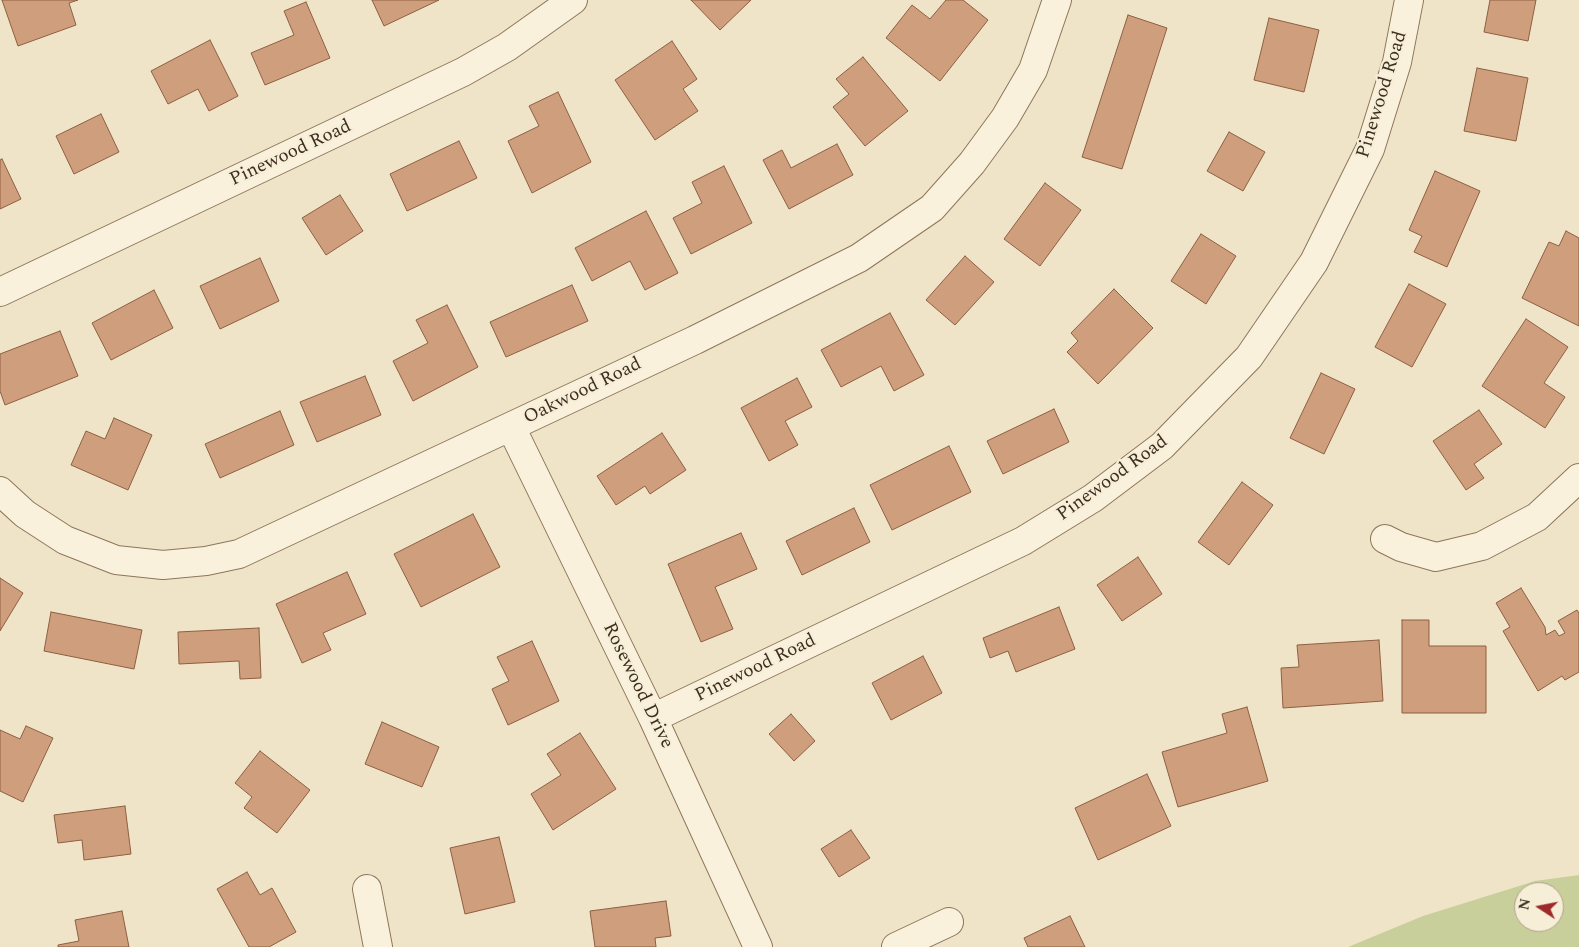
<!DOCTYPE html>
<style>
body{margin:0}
#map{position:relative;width:1579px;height:947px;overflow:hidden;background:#f0e4c8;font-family:Spectral,serif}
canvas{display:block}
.north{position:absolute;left:1514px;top:882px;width:50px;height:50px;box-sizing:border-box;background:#f7eed8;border:1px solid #ada18e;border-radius:50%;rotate:281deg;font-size:14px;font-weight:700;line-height:20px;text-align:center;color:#3d2e20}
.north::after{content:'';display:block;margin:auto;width:18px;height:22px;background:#9e2a2b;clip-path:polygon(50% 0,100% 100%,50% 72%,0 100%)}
</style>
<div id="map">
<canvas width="1579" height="947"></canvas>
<div class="north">N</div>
</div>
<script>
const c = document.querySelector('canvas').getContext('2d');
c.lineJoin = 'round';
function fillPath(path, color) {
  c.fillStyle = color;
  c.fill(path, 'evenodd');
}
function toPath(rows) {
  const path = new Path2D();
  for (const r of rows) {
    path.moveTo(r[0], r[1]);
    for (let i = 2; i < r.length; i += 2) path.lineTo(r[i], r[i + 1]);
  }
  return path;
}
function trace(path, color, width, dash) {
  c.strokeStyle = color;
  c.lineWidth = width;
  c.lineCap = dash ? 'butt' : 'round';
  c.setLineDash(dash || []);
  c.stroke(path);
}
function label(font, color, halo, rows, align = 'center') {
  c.font = font + ' Spectral,serif';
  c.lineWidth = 4.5;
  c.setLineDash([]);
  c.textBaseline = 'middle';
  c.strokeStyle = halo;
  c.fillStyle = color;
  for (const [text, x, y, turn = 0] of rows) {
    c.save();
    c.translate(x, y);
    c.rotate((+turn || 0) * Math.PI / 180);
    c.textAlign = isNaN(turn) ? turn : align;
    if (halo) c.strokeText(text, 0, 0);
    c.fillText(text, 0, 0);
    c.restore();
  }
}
fillPath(toPath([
 [1579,875,1579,947,1348,947,1423,916,1535,881],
 [1524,892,1554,892,1554,922,1524,922]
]), '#c9cf9b');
const building = toPath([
 [2,0,78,0,69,3,76,25,18,46,2,0],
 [372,0,439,0,384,26,372,0],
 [691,0,751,0,720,30,691,0],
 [946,0,963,0,988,20,940,81,886,38,912,5,930,19,946,0],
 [1490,0,1536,0,1528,41,1484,32,1490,0],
 [306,2,330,58,265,85,251,53,294,35,284,11,306,2],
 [1128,15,1167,28,1122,169,1082,157,1128,15],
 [1269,18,1319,30,1304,92,1254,80,1269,18],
 [210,40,238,96,209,111,198,89,168,104,151,71,210,40],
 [672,41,697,79,683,89,698,111,655,140,615,80,672,41],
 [863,57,908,111,865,146,833,107,849,94,836,79,863,57],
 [1477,68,1528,78,1516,141,1464,131,1477,68],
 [558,92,591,162,532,193,508,141,539,126,529,106,558,92],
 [101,114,119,152,74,174,56,136,101,114],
 [1229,132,1265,152,1243,191,1207,171,1229,132],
 [459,141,477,178,407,211,390,174,459,141],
 [837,144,853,175,789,209,763,160,782,150,791,168,837,144],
 [2,159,21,199,0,209,0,160,2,159],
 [724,166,752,223,691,254,673,218,702,203,692,182,724,166],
 [1435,171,1480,191,1447,267,1414,252,1422,236,1409,230,1435,171],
 [1045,183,1081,210,1040,266,1004,239,1045,183],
 [340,195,363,231,326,255,302,218,340,195],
 [646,211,678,273,645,290,630,261,592,281,575,248,646,211],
 [1566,231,1579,238,1579,326,1522,298,1549,242,1559,246,1566,231],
 [1201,234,1236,256,1206,304,1171,281,1201,234],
 [965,256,994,282,955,325,926,300,965,256],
 [260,258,279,301,220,329,200,286,260,258],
 [1409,284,1446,304,1412,367,1375,347,1409,284],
 [572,285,588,321,506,357,490,322,572,285],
 [1114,289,1153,328,1098,384,1067,352,1078,341,1071,333,1114,289],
 [154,290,173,328,111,360,92,323,154,290],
 [447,305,478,367,413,401,393,361,428,343,416,320,447,305],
 [890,313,924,375,894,391,881,366,841,387,821,350,890,313],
 [1526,319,1568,347,1544,383,1565,397,1545,428,1482,386,1526,319],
 [60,331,78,376,5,405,0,391,0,354,60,331],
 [1321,373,1355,389,1324,454,1290,438,1321,373],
 [365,376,381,415,317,442,300,402,365,376],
 [797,378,812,407,785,421,798,445,769,461,741,408,797,378],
 [1054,409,1069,442,1003,474,987,441,1054,409],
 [1479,410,1502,444,1474,464,1484,478,1466,490,1433,441,1479,410],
 [280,411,294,445,220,478,205,444,280,411],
 [114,418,152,435,128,490,71,465,86,431,105,439,114,418],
 [662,433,686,470,650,494,645,486,616,505,597,476,662,433],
 [949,446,971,492,892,530,870,485,949,446],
 [1242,482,1273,505,1229,565,1198,542,1242,482],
 [854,508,870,542,802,575,786,541,854,508],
 [473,514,500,567,421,607,394,554,473,514],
 [741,533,757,569,715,587,733,629,701,642,668,564,741,533],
 [1138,557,1162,594,1122,621,1097,585,1138,557],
 [347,572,366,614,323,633,331,650,302,663,276,604,347,572],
 [0,578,23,593,0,631,0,578],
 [1521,588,1545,627,1546,635,1555,630,1559,636,1565,633,1558,621,1577,610,1579,613,1579,672,1565,680,1562,676,1538,691,1503,631,1510,627,1496,603,1521,588],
 [1059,607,1075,649,1016,672,1008,651,990,658,983,638,1059,607],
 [51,612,142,630,134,669,44,651,51,612],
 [1402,620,1429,620,1429,646,1486,646,1486,713,1402,713,1402,620],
 [259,628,261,678,240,679,239,661,179,664,178,632,259,628],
 [1379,640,1383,701,1283,708,1281,668,1299,667,1297,645,1379,640],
 [532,641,559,701,508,725,492,689,509,681,497,657,532,641],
 [923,656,942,693,891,720,872,683,923,656],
 [1247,707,1268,781,1178,807,1162,752,1227,733,1222,714,1247,707],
 [791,714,815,741,794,761,769,734,791,714],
 [382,722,439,747,422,787,365,764,382,722],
 [26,726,53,738,23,802,0,791,0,730,20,739,26,726],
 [580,733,616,789,553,830,531,794,561,775,547,754,580,733],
 [260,751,310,790,277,833,244,808,252,797,235,783,260,751],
 [1147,774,1171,826,1098,860,1075,808,1147,774],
 [125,806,131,854,84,860,82,840,58,843,54,815,125,806],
 [851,830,870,858,839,877,821,849,851,830],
 [499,837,515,902,465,914,450,848,499,837],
 [247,872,260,895,272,888,296,932,269,947,249,947,217,889,247,872],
 [666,901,671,936,655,938,656,947,595,947,590,911,666,901],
 [122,911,129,947,58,947,58,945,79,941,75,920,122,911],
 [1070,916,1085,947,1028,947,1024,938,1070,916]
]);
fillPath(building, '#cf9f7d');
trace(building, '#8d5f41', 1);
const minor = toPath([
 [0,292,463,72,507,47,573,0],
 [511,427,653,718,758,947],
 [0,491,25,514,65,540,116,560,163,565,206,561,239,554,695,340,859,258,932,208,972,163,1005,118,1033,70,1057,0],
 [1385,539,1401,547,1436,557,1482,546,1537,517,1579,478],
 [653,718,1023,541,1093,498,1162,446,1249,357,1314,262,1370,149,1397,62,1409,0],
 [367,889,378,947],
 [896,947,949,922]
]);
trace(minor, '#8d765c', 30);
trace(minor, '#faf1dc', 28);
label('19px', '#3d2e20', '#f7eed8', [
 ["Pinewood Road",1383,95,-73],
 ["Pinewood Road",291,154,-25],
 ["Oakwood Road",583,392,-26],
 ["Pinewood Road",1113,479,-36],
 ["Pinewood Road",756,669,-26],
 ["Rosewood Drive",637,686,64]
]);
</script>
